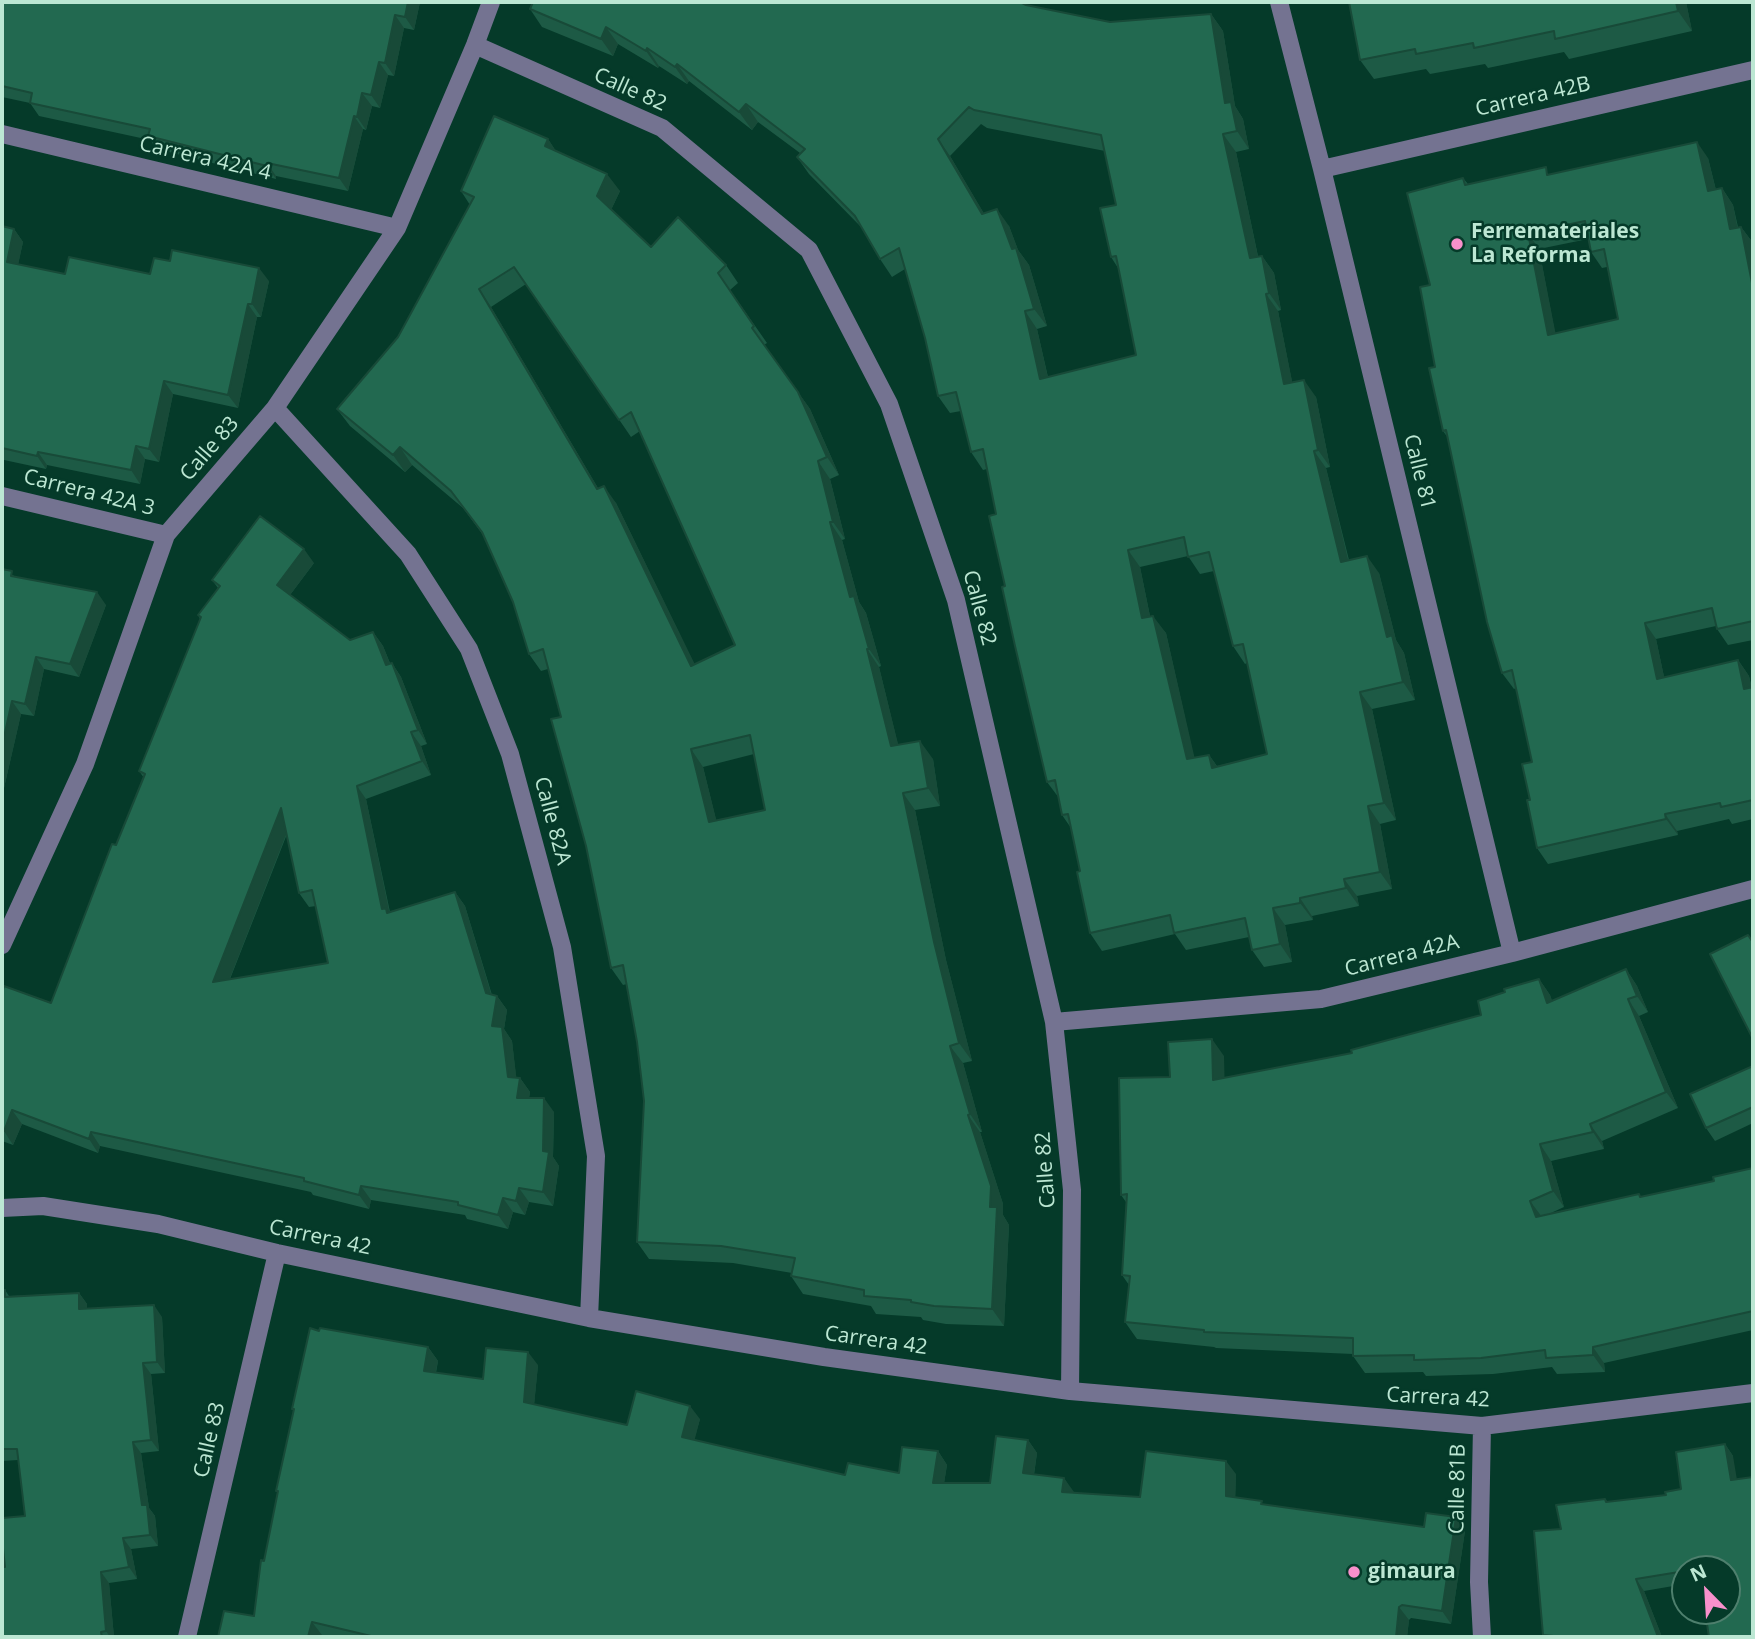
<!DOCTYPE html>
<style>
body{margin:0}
#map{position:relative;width:1755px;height:1639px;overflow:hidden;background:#053a29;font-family:"Open Sans",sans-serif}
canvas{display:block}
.frame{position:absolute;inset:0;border:4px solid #bce7d3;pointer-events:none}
.north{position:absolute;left:1671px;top:1555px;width:70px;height:70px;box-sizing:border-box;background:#053a29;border:2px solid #4e7f6d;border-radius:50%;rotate:336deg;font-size:19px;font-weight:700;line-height:28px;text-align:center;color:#bce7d3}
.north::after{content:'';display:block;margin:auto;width:24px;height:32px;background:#f890cb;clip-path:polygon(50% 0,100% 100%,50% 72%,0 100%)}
</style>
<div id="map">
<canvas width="1755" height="1639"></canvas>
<div class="frame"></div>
<div class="north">N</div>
</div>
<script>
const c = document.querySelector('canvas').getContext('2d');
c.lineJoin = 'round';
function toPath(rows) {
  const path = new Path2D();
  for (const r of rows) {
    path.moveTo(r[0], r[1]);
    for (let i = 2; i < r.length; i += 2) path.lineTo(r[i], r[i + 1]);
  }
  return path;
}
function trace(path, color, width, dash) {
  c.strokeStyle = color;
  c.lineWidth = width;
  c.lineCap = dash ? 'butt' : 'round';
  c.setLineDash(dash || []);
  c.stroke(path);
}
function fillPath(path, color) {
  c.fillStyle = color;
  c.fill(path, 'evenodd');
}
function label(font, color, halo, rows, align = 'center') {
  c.font = font + ' "Open Sans",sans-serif';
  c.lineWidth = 5;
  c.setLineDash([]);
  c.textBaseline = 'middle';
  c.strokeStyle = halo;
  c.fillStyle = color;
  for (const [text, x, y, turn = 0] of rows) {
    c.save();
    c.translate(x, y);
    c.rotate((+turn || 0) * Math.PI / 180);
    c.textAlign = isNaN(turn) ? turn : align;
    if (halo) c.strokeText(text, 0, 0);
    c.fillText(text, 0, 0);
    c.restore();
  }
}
trace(toPath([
 [1279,2,1322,169,1512,953],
 [475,45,662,128,809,250,889,404,956,600,1054,1022,1072,1190,1070,1391],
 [2,134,397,228],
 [1322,169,1753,70],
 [275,408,408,554,469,649,510,754,562,947,596,1156,589,1318],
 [2,496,166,535],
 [2,945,85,764,166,535,275,408,397,228,475,45,491,2],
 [1054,1022,1321,999,1512,953,1753,889],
 [2,1208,43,1206,158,1224,277,1253,589,1318,824,1357,1070,1391,1482,1426,1753,1393],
 [1482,1426,1479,1582,1482,1637],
 [187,1637,277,1253]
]), '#747391', 18);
fillPath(toPath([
 [2,2,420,2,414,30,404,28,394,76,388,75,380,108,372,106,366,130,363,129,348,191,276,176,276,179,157,149,150,140,39,116,30,103,2,97],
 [1349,2,1686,2,1692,31,1569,59,1564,52,1488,68,1485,64,1430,74,1426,69,1374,79,1360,60],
 [1026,5,1110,22,1211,14,1223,31,1235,106,1243,119,1249,149,1236,152,1258,256,1262,256,1274,273,1281,310,1278,311,1292,382,1316,397,1330,467,1326,468,1349,560,1379,573,1396,640,1404,653,1415,700,1372,709,1396,820,1380,824,1392,889,1357,896,1359,906,1312,916,1313,920,1285,925,1292,962,1264,967,1252,950,1249,937,1186,950,1175,934,1102,951,1090,933,1080,871,1071,828,1062,815,1059,798,1047,782,1005,586,996,514,987,469,983,470,971,452,961,411,950,413,938,396,925,338,905,269,892,277,880,259,862,228,809,174,797,157,800,153,758,122,752,130,689,81,687,84,659,66,658,68,618,44,613,56,542,27,530,9],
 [981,124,987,128,1105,151,1116,205,1111,257,1118,268,1136,355,1048,377,1037,329,1047,326,1029,265,1018,250,1009,226,984,214,950,156],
 [1188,556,1200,574,1214,571,1233,646,1245,664,1247,663,1267,754,1217,766,1209,755,1194,758,1166,633,1150,616,1140,567],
 [548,139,555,150,620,191,611,210,651,247,726,265,738,283,730,290,767,343,764,345,810,409,839,475,830,479,845,539,842,540,859,602,866,613,881,666,879,667,898,745,933,759,940,806,915,810,946,960,972,1061,963,1063,982,1132,980,1132,1003,1204,1003,1215,1009,1225,1004,1326,946,1324,923,1320,921,1317,876,1314,871,1306,803,1294,791,1276,792,1273,733,1263,649,1259,637,1242,644,1101,637,1042,627,984,623,985,611,968,561,717,548,669,541,671,529,654,513,602,483,535,463,508,412,465,405,472,350,426,337,409,398,337,470,205,461,191],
 [526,284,631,437,640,431,735,645,694,664,616,503,598,488,491,307],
 [754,754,765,810,716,820,703,767],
 [1708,158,1716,190,1722,188,1733,205,1738,227,1741,227,1753,243,1753,640,1728,645,1717,629,1716,626,1656,639,1664,677,1738,660,1749,676,1752,688,1753,687,1753,819,1732,824,1729,819,1677,831,1678,835,1548,864,1537,848,1530,800,1532,762,1516,688,1514,689,1502,673,1448,438,1443,431,1435,367,1430,285,1463,178,1468,184,1551,174],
 [1588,239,1591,252,1602,268,1607,267,1618,319,1555,333,1539,249],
 [2,226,14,229,23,242,18,264,65,274,150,274,269,281,261,317,257,317,238,408,173,394,159,462,145,459,140,484,47,465,46,469,4,460,2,457],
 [314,563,290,595,350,640,373,632,383,646,390,663,392,663,401,677,427,744,421,746,431,775,366,799,390,912,455,892,465,906,492,995,497,996,507,1010,504,1029,512,1041,516,1077,520,1078,530,1092,529,1098,554,1112,553,1157,559,1166,553,1206,529,1202,525,1215,513,1212,508,1229,467,1219,465,1215,371,1200,369,1209,313,1195,311,1192,100,1146,98,1153,22,1124,13,1145,2,1141,2,993,51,1003,144,778,139,771,200,619,198,615,218,588,212,580],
 [287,834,299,893,309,907,316,906,328,963,230,979],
 [2,569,16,577,106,605,79,677,44,669,34,716,21,714,4,788,2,788],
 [1626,969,1637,986,1648,1012,1639,1016,1678,1108,1602,1141,1604,1149,1551,1161,1564,1207,1551,1213,1639,1194,1641,1197,1714,1181,1753,1168,1753,1330,1604,1363,1605,1372,1557,1374,1552,1367,1493,1374,1426,1376,1423,1372,1365,1373,1353,1356,1353,1354,1216,1348,1214,1347,1137,1339,1125,1322,1129,1285,1122,1275,1126,1202,1121,1195,1170,1077,1224,1056,1224,1078,1352,1053,1481,1015,1505,992,1539,979,1550,995,1552,1001],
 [1753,1066,1753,1123,1715,1141,1706,1128],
 [2,1290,5,1290,9,1296,79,1293,87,1304,87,1309,162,1317,165,1373,151,1374,159,1451,141,1453,149,1508,155,1516,158,1546,131,1549,137,1579,109,1583,114,1637,2,1637,5,1567,25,1516,18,1460,2,1461],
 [319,1331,428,1347,438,1361,436,1373,483,1379,538,1365,534,1405,627,1425,700,1419,694,1440,845,1475,899,1473,938,1451,947,1465,944,1483,990,1483,1028,1440,1037,1453,1034,1475,1064,1478,1073,1493,1140,1497,1236,1474,1235,1498,1264,1505,1424,1527,1465,1531,1451,1624,1411,1618,1409,1620,1407,1637,330,1637,322,1635,321,1637,218,1637,254,1616,278,1493,276,1491,294,1411,292,1409],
 [1725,1444,1733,1456,1727,1569,1685,1569,1685,1584,1644,1591,1662,1637,1544,1637,1543,1635,1561,1529,1605,1499,1608,1502,1666,1495,1681,1489]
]), '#1d5a45');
fillPath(toPath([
 [408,2,420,2,414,30,405,17],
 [1676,2,1686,2,1692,31,1678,11],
 [1211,14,1223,31,1235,106,1243,119,1249,149,1237,131,1225,103],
 [395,15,404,28,394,76,385,63],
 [606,27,618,44,613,56,601,39],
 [647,48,659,66,658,68,646,51],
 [379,62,388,75,380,108,371,95],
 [677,64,689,81,687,84,675,67],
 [362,93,372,106,366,130,357,117],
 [746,104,758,122,752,130,739,112],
 [354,116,363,129,348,191,339,178],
 [1223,134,1236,152,1262,276,1250,258],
 [548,139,560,157,545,146],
 [938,139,950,156,995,232,982,214],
 [1697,142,1708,158,1720,207,1708,191],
 [267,163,276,176,276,179,267,166],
 [607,174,620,191,609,214,597,196],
 [1722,188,1733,205,1741,245,1730,229],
 [997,209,1009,226,1018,250,1029,265,1047,326,1034,309],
 [1741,227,1753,243,1753,288],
 [14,229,23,242,16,275,7,262],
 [1528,233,1539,249,1559,351,1548,335],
 [1262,256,1274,273,1281,310,1269,293],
 [259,268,269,281,261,317,252,304],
 [479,289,491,307,609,507,597,489],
 [1266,294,1278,311,1296,401,1284,384],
 [248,304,257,317,238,408,228,395],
 [1025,311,1037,329,1052,396,1040,379],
 [1304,380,1316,397,1330,467,1318,450],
 [164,381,173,394,159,462,149,449],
 [798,392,810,409,839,475,827,457],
 [136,446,145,459,140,484,131,470],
 [400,447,412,465,405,472,393,455],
 [1314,451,1326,468,1353,580,1341,562],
 [38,452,47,465,46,469,37,456],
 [818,461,830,479,845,539,833,522],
 [604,486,616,503,704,683,691,666],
 [830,522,842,540,859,602,866,613,881,666,869,649,850,597],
 [304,549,314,563,287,599,277,585],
 [1128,550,1140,567,1154,636,1142,618],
 [1367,556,1379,573,1396,640,1404,653,1415,700,1403,682,1387,637],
 [97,592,106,605,79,677,70,664],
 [1153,616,1166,633,1199,777,1187,759],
 [1645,623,1656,639,1668,695,1657,679],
 [373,632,383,646,396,679,386,665],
 [867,649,879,667,903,764,891,746],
 [36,657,44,669,34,716,25,704],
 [1738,660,1749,676,1753,695,1744,689],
 [392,663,401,677,427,744,418,730],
 [1360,692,1372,709,1396,820,1384,803],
 [12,701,21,714,4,788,2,785,2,746],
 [411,732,421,746,431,775,422,761],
 [920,741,933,759,940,806,928,788],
 [691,749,703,767,721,839,709,822],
 [1209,755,1221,772,1212,768],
 [357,786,366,799,390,915,382,909],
 [903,793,915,810,946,960,972,1061,959,1043,934,942],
 [1368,806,1380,824,1392,889,1380,872],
 [281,808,291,822,223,996,213,982],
 [1665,814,1677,831,1678,835,1666,819],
 [1344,879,1357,896,1359,906,1346,888],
 [455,892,465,906,495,1007,497,996,507,1010,504,1029,512,1041,518,1091,508,1077,492,1026,486,993],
 [1300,898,1312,916,1313,920,1300,903],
 [1273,908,1285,925,1292,962,1280,944],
 [1626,969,1637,986,1648,1012,1637,996],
 [1539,979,1550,995,1559,1019,1547,1003],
 [1628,999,1639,1016,1678,1108,1666,1092],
 [1212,1039,1224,1056,1225,1097,1213,1080],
 [950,1046,963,1063,982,1132,970,1114],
 [520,1078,530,1092,527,1112,517,1098],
 [544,1098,554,1112,553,1157,559,1166,553,1206,543,1192],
 [12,1110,22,1124,13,1145,4,1131],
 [968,1115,980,1132,1003,1204,1003,1215,1009,1225,1004,1326,992,1309,990,1207],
 [1590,1124,1602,1141,1604,1149,1593,1132],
 [91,1132,100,1146,98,1153,89,1139],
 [1540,1144,1551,1161,1564,1207,1553,1191],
 [361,1186,371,1200,369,1209,359,1195],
 [519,1188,529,1202,525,1215,516,1201],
 [503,1198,513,1212,508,1229,498,1215],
 [1530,1201,1542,1217,1536,1217],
 [79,1293,87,1304,87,1321,79,1309],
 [154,1305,162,1317,165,1373,157,1362],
 [428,1347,438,1361,433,1385,424,1371],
 [1593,1347,1604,1363,1605,1372,1593,1355],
 [528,1352,538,1365,533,1416,524,1402],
 [143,1363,151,1374,159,1451,151,1440],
 [690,1406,700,1419,692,1450,682,1437],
 [1028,1440,1037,1453,1032,1487,1023,1473],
 [133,1442,141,1453,149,1508,155,1516,158,1546,150,1535,142,1505],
 [1725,1444,1733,1456,1739,1492,1731,1480],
 [938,1451,947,1465,942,1496,933,1483],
 [1226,1461,1236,1474,1235,1510,1226,1496],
 [1064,1478,1074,1492,1072,1506,1062,1492],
 [1456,1517,1465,1531,1451,1624,1442,1611],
 [123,1538,131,1549,137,1579,129,1567],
 [101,1572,109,1583,114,1637,110,1637,106,1631],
 [1636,1579,1644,1591,1662,1637,1658,1637],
 [1399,1607,1409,1620,1407,1637,1396,1637],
 [312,1622,322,1635,321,1637,308,1637]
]), '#184a38');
const building = toPath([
 [2,2,408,2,405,17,395,15,385,63,379,62,371,95,362,93,357,117,354,116,339,178,267,163,267,166,148,136,150,129,30,103,32,93,2,86,2,2],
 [533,2,1020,2,1026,5,1110,22,1211,14,1225,103,1231,102,1237,131,1223,134,1250,258,1262,256,1269,293,1266,294,1284,384,1304,380,1318,450,1314,451,1341,562,1367,556,1387,637,1392,635,1403,682,1360,692,1384,803,1368,806,1380,872,1344,879,1346,888,1300,898,1300,903,1273,908,1280,944,1252,950,1245,918,1174,933,1170,915,1090,933,1077,872,1080,871,1068,814,1062,815,1055,780,1047,782,1015,646,1002,587,1005,586,989,516,996,514,983,449,971,452,956,392,938,396,925,338,899,248,880,259,855,216,797,157,805,149,746,104,739,112,677,64,675,67,647,48,646,51,606,27,601,39,530,9,533,2],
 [969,107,974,110,1101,135,1116,205,1100,208,1111,257,1116,256,1136,355,1040,379,1025,311,1034,309,1016,248,1012,249,997,209,982,214,938,139,969,107],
 [1184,537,1188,557,1209,552,1233,646,1243,644,1267,754,1212,768,1209,755,1187,759,1153,616,1142,618,1128,550,1184,537],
 [1349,2,1676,2,1678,11,1555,39,1554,31,1474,48,1473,43,1416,54,1415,49,1360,60,1349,2],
 [494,116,548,139,545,146,607,174,597,196,651,247,678,217,726,265,718,273,754,326,752,328,798,392,827,457,818,461,833,522,830,522,850,597,854,596,869,649,867,649,891,746,920,741,928,788,903,793,934,942,959,1043,950,1046,970,1114,968,1115,991,1186,990,1207,997,1207,992,1309,934,1306,911,1302,911,1300,864,1296,864,1290,791,1276,795,1258,721,1246,637,1242,644,1101,637,1042,623,965,611,968,586,846,551,719,561,717,543,649,529,654,513,602,482,532,451,491,400,447,393,455,337,409,398,337,474,197,461,191,494,116],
 [514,267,619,420,631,412,735,645,691,666,604,486,597,489,479,289,514,267],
 [750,735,765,810,709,822,691,749,750,735],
 [1697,142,1708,191,1722,188,1730,229,1741,227,1753,288,1753,621,1717,629,1712,608,1645,623,1657,679,1738,660,1744,689,1753,687,1753,800,1721,807,1720,803,1665,814,1666,819,1537,848,1527,800,1530,800,1522,764,1532,762,1512,670,1502,673,1487,622,1446,430,1443,431,1429,368,1435,367,1420,287,1430,285,1407,193,1463,178,1465,185,1546,167,1547,175,1697,142],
 [1585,221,1591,252,1604,249,1618,319,1548,335,1528,233,1585,221],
 [2,226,14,229,7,262,65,274,69,257,150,274,154,258,170,261,172,250,259,268,252,304,248,304,228,395,164,381,149,449,136,446,131,470,38,452,37,456,2,448,2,226],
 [260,516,304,549,277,585,350,640,373,632,386,665,392,663,418,730,411,732,422,761,357,786,382,909,386,908,387,913,455,892,486,993,497,996,492,1026,502,1027,508,1077,520,1078,517,1098,544,1098,543,1151,549,1152,543,1192,519,1188,516,1201,503,1198,498,1215,458,1205,458,1202,361,1186,359,1195,304,1181,304,1178,91,1132,89,1139,12,1110,4,1131,2,1131,2,993,4,986,51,1003,112,844,116,845,145,774,139,771,201,617,198,615,220,586,212,580,260,516],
 [281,808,299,893,312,890,328,963,213,982,281,808],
 [2,569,12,571,11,576,97,592,70,664,36,657,25,704,12,701,2,746,2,569],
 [1748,935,1752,941,1753,940,1753,1039,1710,954,1748,935],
 [1626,969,1637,996,1628,999,1666,1092,1590,1124,1593,1132,1540,1144,1553,1191,1530,1201,1536,1217,1639,1194,1640,1197,1714,1181,1713,1177,1753,1168,1753,1311,1593,1347,1593,1355,1546,1358,1545,1350,1481,1358,1414,1360,1414,1355,1353,1356,1353,1338,1204,1332,1204,1330,1125,1322,1130,1276,1122,1275,1127,1194,1121,1195,1119,1078,1170,1077,1168,1042,1212,1039,1213,1080,1352,1053,1351,1050,1481,1015,1478,1001,1505,992,1504,989,1539,979,1547,1003,1626,969],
 [1753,1066,1753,1107,1706,1128,1690,1094,1753,1066],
 [2,1290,5,1290,5,1297,79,1293,79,1309,154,1305,157,1362,143,1363,151,1440,133,1442,142,1505,147,1505,150,1535,123,1538,129,1567,101,1572,106,1631,101,1632,102,1637,2,1637,2,1567,5,1567,2,1539,2,1518,25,1516,17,1449,2,1449,2,1290],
 [310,1328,319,1331,320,1328,428,1347,424,1371,483,1379,486,1348,528,1352,524,1402,627,1425,636,1391,690,1406,682,1437,845,1475,848,1463,899,1473,902,1447,938,1451,933,1483,990,1483,996,1436,1028,1440,1023,1473,1064,1478,1062,1492,1140,1497,1146,1451,1226,1461,1226,1496,1262,1501,1261,1504,1424,1527,1426,1513,1456,1517,1442,1611,1402,1605,1399,1607,1396,1637,371,1637,371,1636,312,1622,308,1637,218,1637,224,1611,254,1616,261,1560,264,1561,278,1491,276,1491,294,1409,292,1409,310,1328],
 [1725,1444,1731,1480,1753,1477,1753,1637,1709,1637,1705,1611,1727,1611,1727,1569,1698,1568,1685,1569,1685,1571,1636,1579,1658,1637,1564,1637,1543,1635,1534,1531,1561,1529,1556,1505,1605,1499,1606,1502,1666,1495,1665,1492,1681,1489,1676,1452,1725,1444]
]);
fillPath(building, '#226950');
trace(building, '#184a38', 2);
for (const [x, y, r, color] of [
 [1457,244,7,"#f890cb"],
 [1354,1572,7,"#f890cb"]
]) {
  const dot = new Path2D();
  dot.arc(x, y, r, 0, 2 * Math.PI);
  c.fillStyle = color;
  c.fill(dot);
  trace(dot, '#053a29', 2.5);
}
label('21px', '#bce7d3', '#053a29', [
 ["Calle 82",630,90,24],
 ["Carrera 42B",1533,97,-13],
 ["Carrera 42A 4",205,159,13],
 ["Calle 83",210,449,-49],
 ["Calle 81",1419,472,76],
 ["Carrera 42A 3",89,493,14],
 ["Calle 82",979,608,75],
 ["Calle 82A",552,821,75],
 ["Carrera 42A",1402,956,-14],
 ["Calle 82",1046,1170,-94],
 ["Carrera 42",320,1238,12],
 ["Carrera 42",876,1341,8],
 ["Carrera 42",1438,1398,3],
 ["Calle 83",210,1440,-77],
 ["Calle 81B",1458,1489,-89]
]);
label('bold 21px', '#bce7d3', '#053a29', [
 ["Ferremateriales",1471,232],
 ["La Reforma",1471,256],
 ["gimaura",1368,1572]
], 'left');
</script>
